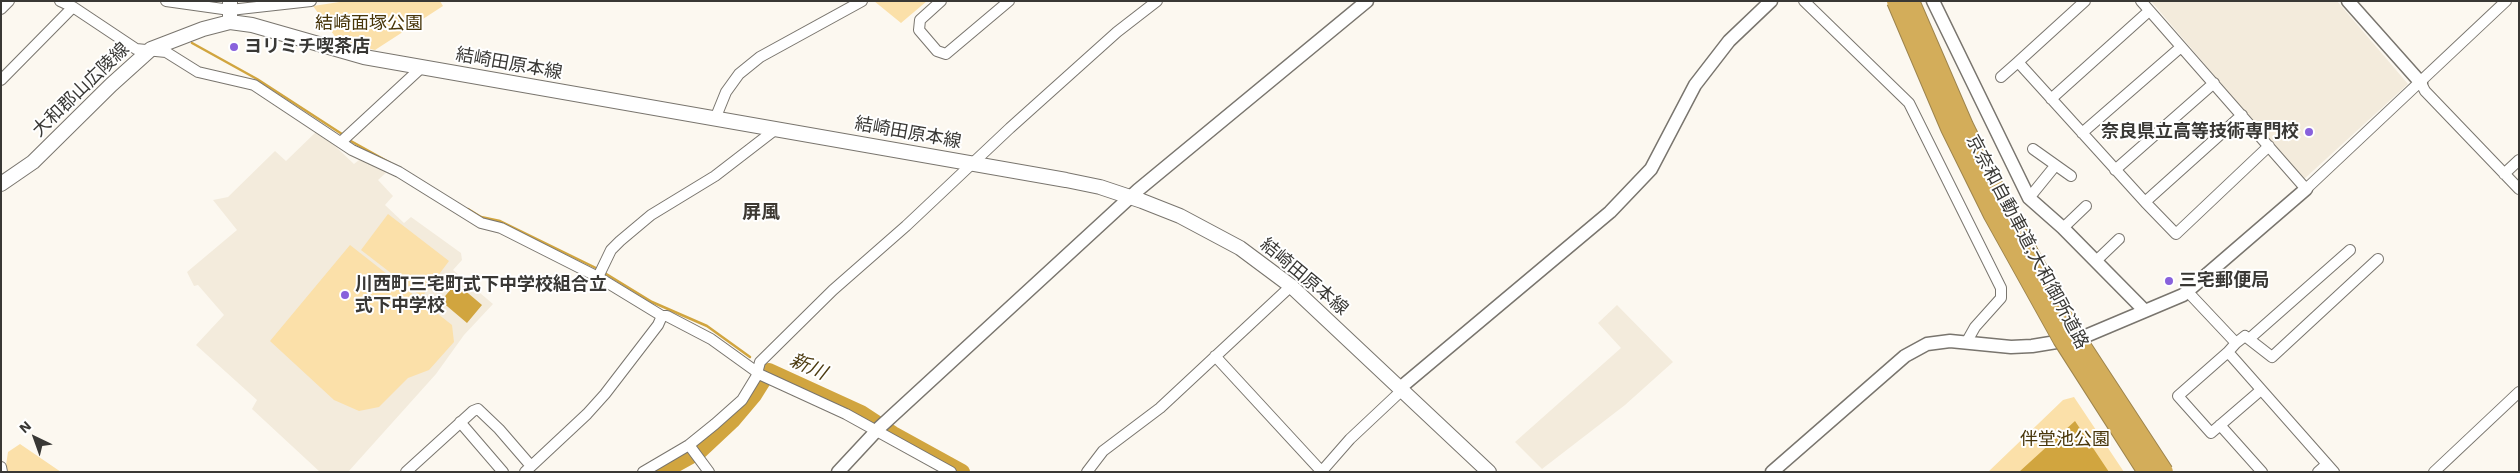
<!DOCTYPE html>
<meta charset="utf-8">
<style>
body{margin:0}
#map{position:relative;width:2520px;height:473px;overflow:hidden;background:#fcf8f0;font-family:"Work Sans",sans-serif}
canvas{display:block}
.frame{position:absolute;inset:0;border:2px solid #393835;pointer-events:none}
.north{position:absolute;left:10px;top:413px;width:50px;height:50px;-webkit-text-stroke:4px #fff;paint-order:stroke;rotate:318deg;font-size:14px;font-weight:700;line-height:20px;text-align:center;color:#393835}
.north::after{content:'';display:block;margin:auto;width:18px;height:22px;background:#393835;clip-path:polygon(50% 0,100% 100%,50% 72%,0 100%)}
</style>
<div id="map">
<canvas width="2520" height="473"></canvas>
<div class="frame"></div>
<div class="north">N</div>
</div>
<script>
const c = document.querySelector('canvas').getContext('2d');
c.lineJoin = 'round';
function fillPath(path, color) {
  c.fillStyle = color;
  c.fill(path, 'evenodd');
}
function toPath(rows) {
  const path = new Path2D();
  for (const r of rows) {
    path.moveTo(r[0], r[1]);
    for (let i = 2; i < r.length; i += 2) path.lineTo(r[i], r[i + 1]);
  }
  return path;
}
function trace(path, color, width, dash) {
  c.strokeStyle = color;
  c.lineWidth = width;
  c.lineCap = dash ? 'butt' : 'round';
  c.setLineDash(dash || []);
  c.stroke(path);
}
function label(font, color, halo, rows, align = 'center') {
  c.font = font + ' "Work Sans","Noto Sans JP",sans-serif';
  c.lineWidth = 4;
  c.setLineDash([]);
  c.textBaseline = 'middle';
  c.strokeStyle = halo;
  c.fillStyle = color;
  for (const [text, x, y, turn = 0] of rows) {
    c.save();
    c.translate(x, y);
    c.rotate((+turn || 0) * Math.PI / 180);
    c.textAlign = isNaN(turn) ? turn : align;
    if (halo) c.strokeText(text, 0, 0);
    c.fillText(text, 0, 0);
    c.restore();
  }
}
fillPath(toPath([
 [2151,1,2337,1,2408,84,2303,180],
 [318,130,354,164,359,160,366,160,388,171,378,180,393,196,385,205,404,223,411,217,461,253,462,260,453,270,493,304,464,335,436,374,348,472,320,472,252,409,257,400,196,345,224,315,198,285,194,286,187,272,237,230,213,200,228,197,275,151,286,161],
 [1617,305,1673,362,1625,405,1542,469,1515,442,1621,348,1598,323]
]), '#f3ebdc');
fillPath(toPath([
 [346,1,440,1,443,6,375,50,339,42,313,6],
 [874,1,927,1,901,23],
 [388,214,449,261,422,297,361,250],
 [350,245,452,325,454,342,429,370,408,378,379,407,359,411,334,400,270,341],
 [2074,397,2124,472,1988,472,2063,400],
 [20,444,61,472,5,472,8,452]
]), '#fbe0a9');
fillPath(toPath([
 [456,283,482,305,467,323,441,301],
 [2075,421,2109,472,2019,472]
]), '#d1a53f');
trace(toPath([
 [192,43,257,79,345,136],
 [349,140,394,165],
 [468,209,481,217,500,221,598,269],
 [603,272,652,302,707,326,750,357],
 [766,368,769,371]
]), '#d1a53f', 2.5);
trace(toPath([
 [662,472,700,451,732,421,754,395,769,371,861,413,893,434,962,472]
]), '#d1a53f', 16);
const minor = toPath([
 [60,1,73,7,136,49,166,52,198,72,254,85,352,150,399,172,481,223,501,228,598,277,662,316,667,316,711,339,761,375,846,414,951,472],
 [166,1,230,10,311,1],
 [941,1,920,20,919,30,937,51,946,54,1009,1],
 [1804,1,1909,103,2001,288,2001,298,1975,327,1966,343],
 [2085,1,2018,62,2145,202,2176,234,2269,146],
 [2141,1,2306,189,2506,1],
 [1,9,9,1],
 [2001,77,2018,62],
 [1,80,73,7],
 [2421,83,2425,91,2519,189],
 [2051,99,2149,11],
 [715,119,726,92,739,74,760,57,862,1],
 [2082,133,2181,47],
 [342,141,421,68],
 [2033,149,2071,176],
 [2115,170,2214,83],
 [2504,174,2519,160],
 [2029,198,2055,166],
 [2145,202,2242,115],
 [2063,228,2086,206],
 [2096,261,2119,239],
 [598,277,611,250,620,241,651,215,715,176,776,129],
 [2187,291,2236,343,2228,352,2334,472],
 [2249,339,2350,250],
 [2236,343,2245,336,2272,357,2378,259],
 [2228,352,2178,396,2211,433,2261,390],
 [1215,356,1322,472],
 [460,422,503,472],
 [2220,425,2262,472],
 [689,445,709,472],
 [1,467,2,472],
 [1322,471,1350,439,1399,393,1400,388],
 [406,472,473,411,478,409,499,429,531,466],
 [525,472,587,414,605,394,658,325,662,316],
 [643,472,689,445,715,424,742,400,756,377,760,362,833,290,906,226,1010,128,1117,32,1157,1],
 [1087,472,1103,451,1160,408,1291,286],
 [2318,472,2327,464],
 [2434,472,2519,392]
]);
const tertiary = toPath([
 [1933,1,2029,198,2063,228,2145,311],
 [2348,1,2421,83],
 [1400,388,1610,212,1651,169,1695,85,1729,41,1771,1],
 [838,472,879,428,1138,190,1367,1],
 [1772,472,1905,356,1927,344,1950,341,2011,347,2032,346,2081,338,2183,295,2306,189]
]);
const secondary = toPath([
 [230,1,230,22],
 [1,184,33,162,111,85,151,49,203,29,230,22,252,25,364,57,1066,180,1100,187,1142,201,1180,216,1240,248,1291,286,1489,472]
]);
trace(minor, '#79756e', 12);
trace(tertiary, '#79756e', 15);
trace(secondary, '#79756e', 16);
trace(minor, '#fff', 10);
trace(tertiary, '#fff', 12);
trace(secondary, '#fff', 14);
const motorwayBridge = toPath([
 [1896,1,1950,128,1993,215,2062,339,2147,472],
 [1910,1,1964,126,2005,209,2073,333,2164,472]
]);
trace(motorwayBridge, '#9d844d', 20, []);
trace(motorwayBridge, '#d3ad5a', 18);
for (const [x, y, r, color] of [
 [234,47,5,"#8861dc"],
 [2309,132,5,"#8861dc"],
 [2169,281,5,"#8861dc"],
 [345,295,5,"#8861dc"]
]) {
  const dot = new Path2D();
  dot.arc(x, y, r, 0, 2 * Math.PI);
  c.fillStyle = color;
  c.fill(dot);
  trace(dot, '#fff', 2);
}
label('18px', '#48360a', '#fff', [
 ["結崎面塚公園",369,24],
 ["伴堂池公園",2065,440]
]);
label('bold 18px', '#393835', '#fff', [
 ["ヨリミチ喫茶店",244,47],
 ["奈良県立高等技術専門校",2299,132,"right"],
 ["三宅郵便局",2179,281],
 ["川西町三宅町式下中学校組合立",355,285],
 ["式下中学校",355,306]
], 'left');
label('18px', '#393835', '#fff', [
 ["結崎田原本線",509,64,10],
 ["大和郡山広陵線",81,90,-44],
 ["結崎田原本線",908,133,10],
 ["京奈和自動車道;大和御所道路",2027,242,62],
 ["結崎田原本線",1304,277,40]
]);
label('bold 19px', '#3d3933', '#fff', [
 ["屏風",761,212]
]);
label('italic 19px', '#4d3b10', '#fff', [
 ["新川",808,367,24]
]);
</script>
